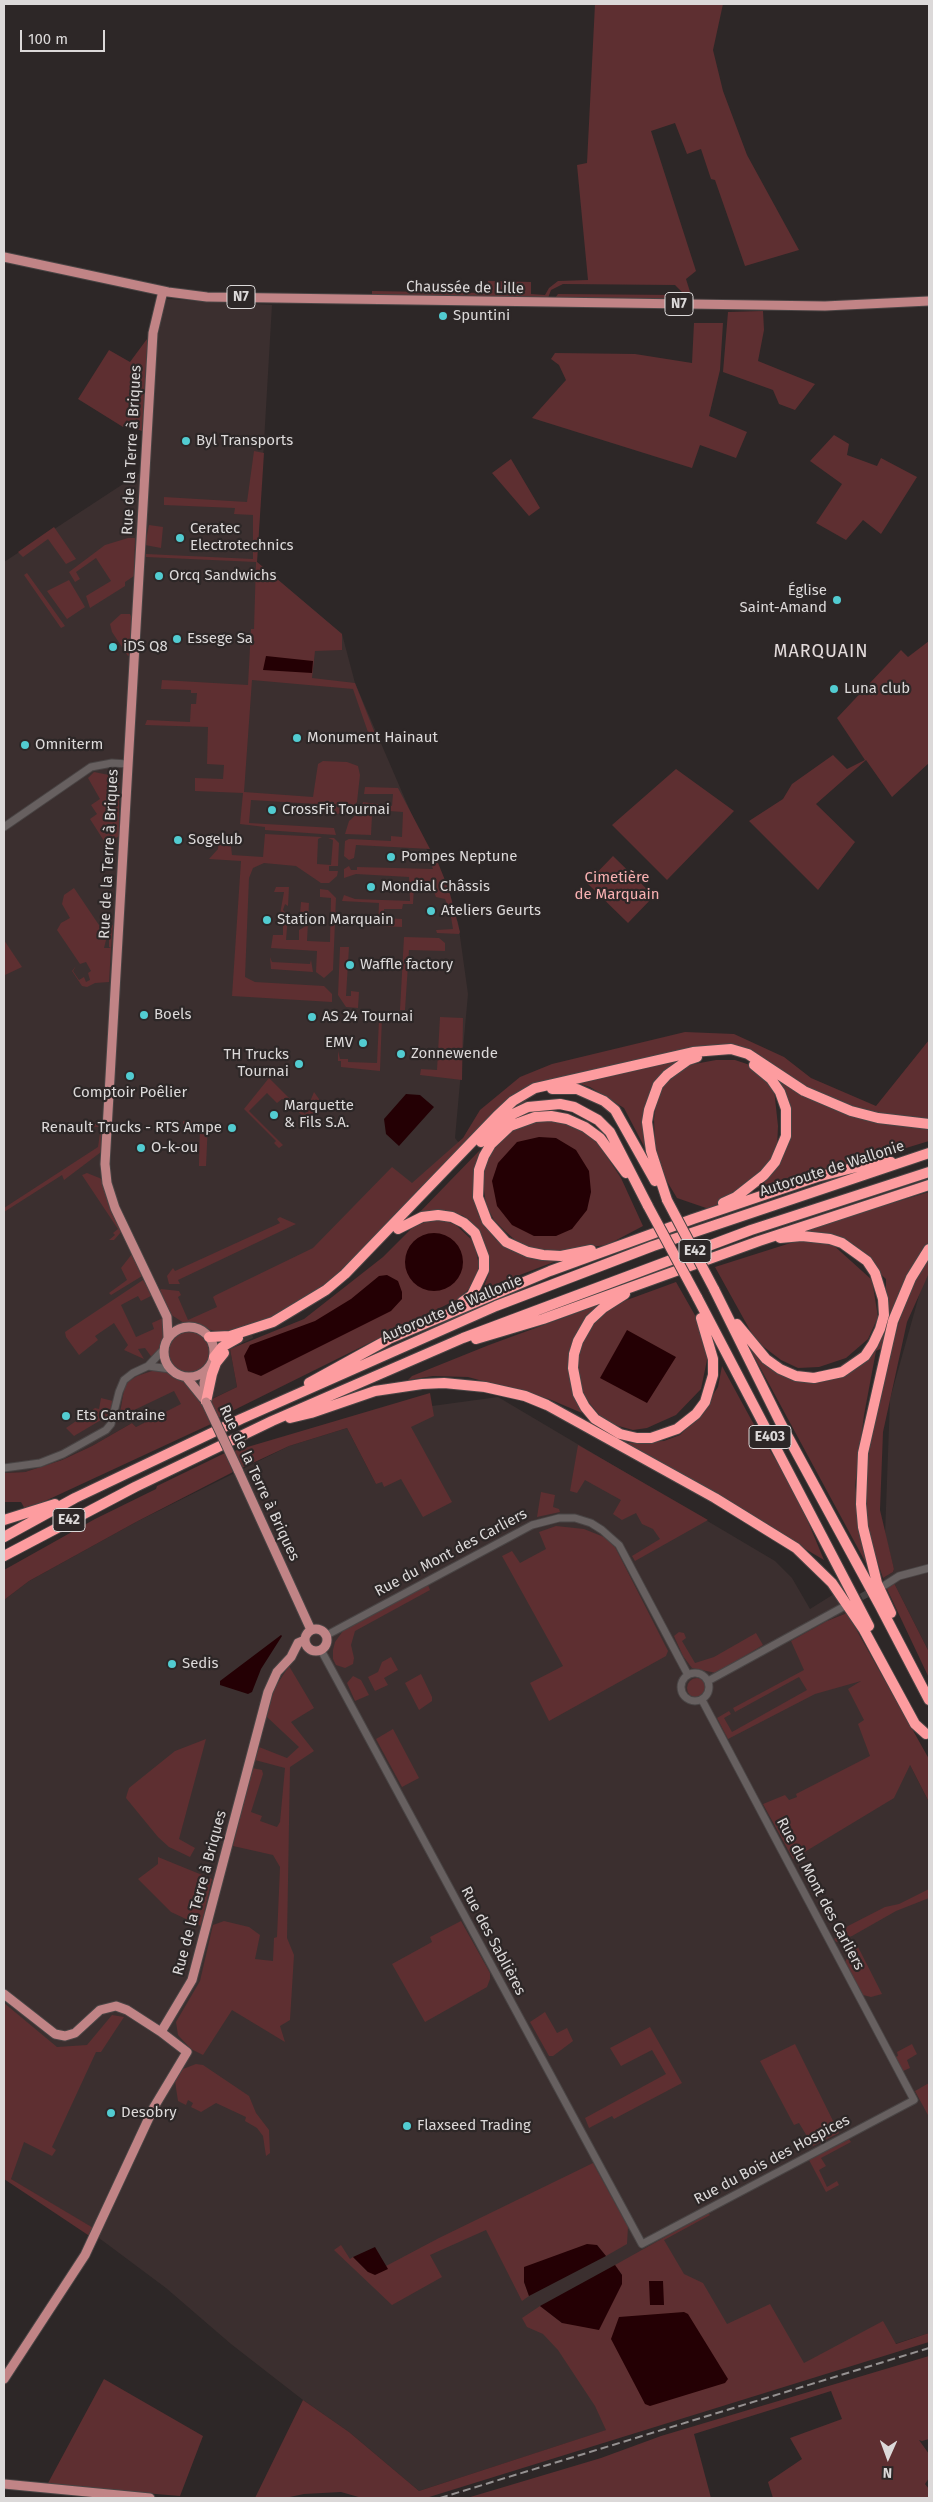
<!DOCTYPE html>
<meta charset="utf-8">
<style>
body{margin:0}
#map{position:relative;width:933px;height:2502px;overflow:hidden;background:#2d2727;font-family:"Fira Sans",sans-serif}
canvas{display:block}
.frame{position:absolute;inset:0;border:5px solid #dcd9d9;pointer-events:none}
.north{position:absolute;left:863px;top:2432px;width:50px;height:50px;-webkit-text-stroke:4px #2d2727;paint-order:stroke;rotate:182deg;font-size:14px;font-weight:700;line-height:20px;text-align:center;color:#dcd9d9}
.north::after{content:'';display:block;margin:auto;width:18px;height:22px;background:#dcd9d9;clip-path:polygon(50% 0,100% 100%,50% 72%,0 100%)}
.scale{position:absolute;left:20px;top:30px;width:85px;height:22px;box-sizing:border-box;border:2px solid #dcd9d9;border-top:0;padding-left:6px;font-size:15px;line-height:18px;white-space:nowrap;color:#dcd9d9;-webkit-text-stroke:4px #2d2727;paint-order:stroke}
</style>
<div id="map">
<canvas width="933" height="2502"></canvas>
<div class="frame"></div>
<div class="north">N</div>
<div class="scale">100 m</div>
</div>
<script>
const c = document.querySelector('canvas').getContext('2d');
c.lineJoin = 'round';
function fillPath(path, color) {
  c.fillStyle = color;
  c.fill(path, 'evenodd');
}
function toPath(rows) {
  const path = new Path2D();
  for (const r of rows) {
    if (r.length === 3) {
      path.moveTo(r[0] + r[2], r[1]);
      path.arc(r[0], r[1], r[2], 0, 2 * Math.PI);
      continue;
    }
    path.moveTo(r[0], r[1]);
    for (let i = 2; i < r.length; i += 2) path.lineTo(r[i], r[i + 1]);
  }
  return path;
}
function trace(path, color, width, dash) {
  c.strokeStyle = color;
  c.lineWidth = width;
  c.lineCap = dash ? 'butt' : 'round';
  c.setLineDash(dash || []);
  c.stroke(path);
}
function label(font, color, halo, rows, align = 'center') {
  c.font = font + ' "Fira Sans",sans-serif';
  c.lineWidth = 4.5;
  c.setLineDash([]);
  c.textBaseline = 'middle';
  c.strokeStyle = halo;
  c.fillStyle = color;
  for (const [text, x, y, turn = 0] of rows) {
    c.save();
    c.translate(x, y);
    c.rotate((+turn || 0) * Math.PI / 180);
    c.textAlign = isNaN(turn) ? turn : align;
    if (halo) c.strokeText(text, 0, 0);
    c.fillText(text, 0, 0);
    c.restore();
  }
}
fillPath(toPath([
 [167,299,272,305,257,562,342,634,355,683,458,922,468,994,455,1138,462,1147,251,1325,253,1338,230,1349,237,1387,201,1404,199,1398,136,1427,132,1423,92,1446,62,1460,25,1472,4,1473,4,562,149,467,155,363,160,317],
 [929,1274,929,1652,894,1583,886,1587,883,1578,893,1572,894,1569,885,1535,890,1399,922,1285],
 [498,1397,775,1561,792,1578,810,1609,834,1594,847,1613,827,1621,910,1765,929,1802,929,2333,750,2390,607,2430,419,2491,349,2432,303,2400,231,2344,166,2288,99,2238,94,2229,4,2175,4,1600,29,1581,136,1522,289,1446,347,1428,376,1484,361,1429,432,1406]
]), '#3b2f2f');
fillPath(toPath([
 [595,4,723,4,713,50,723,91,747,155,799,250,745,266,715,180,711,179,701,149,687,154,675,123,651,131,696,271,686,279,691,295,684,294,675,285,563,284,551,290,548,298,372,295,372,291,488,293,488,281,531,282,531,294,545,295,549,288,558,281,588,280,577,165,587,163],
 [558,294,675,295,679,298,679,300,555,298],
 [763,311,764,330,758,361,815,384,795,410,779,404,773,390,723,372,728,312],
 [694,323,723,323,720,370,709,416,747,432,736,458,700,445,692,468,532,418,566,380,559,365,551,359,555,353,635,354,692,363],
 [147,339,147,349,142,431,128,426,123,427,78,399,109,350,130,362],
 [834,435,849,444,847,455,877,466,881,458,917,477,881,534,863,520,846,540,816,523,842,484,810,461],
 [254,451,264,453,257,562,342,634,342,650,315,651,312,678,355,683,376,736,370,738,353,689,252,680,244,792,313,797,318,764,323,761,347,762,358,766,360,775,357,802,350,811,337,814,328,812,317,804,251,800,249,823,334,828,336,835,265,830,265,827,240,824,243,793,195,791,195,778,223,779,224,765,207,764,208,727,145,725,147,720,190,722,191,704,196,704,197,693,191,693,191,690,161,689,162,680,248,685,251,629,254,629,256,562,146,557,146,554,253,559,253,515,234,514,235,508,164,505,164,497,247,502],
 [511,459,540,508,529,516,492,473],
 [149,525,163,527,161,548,145,545],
 [54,527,76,559,66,564,48,539,23,557,18,552],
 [128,538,135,538,134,576,125,582,125,586,90,608,86,596,111,581,96,558,76,572,80,579,75,582,69,572,105,545],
 [27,573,65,626,61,628,24,575],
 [69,580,85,607,67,619,47,591],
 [121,614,130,614,133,620,132,654,128,656,112,632,110,624],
 [929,641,929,763,892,797,866,760,816,804,855,842,818,890,749,821,783,799,792,784,833,755,847,769,865,760,837,718,901,650,908,657],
 [676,769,734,811,667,880,612,825],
 [94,772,114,776,119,781,119,836,106,844,90,819,97,814,91,805,100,799,88,778],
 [365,787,398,788,430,849,356,845,354,858,349,860,344,856,345,841,349,839,391,841,391,836,402,837,403,812,361,809,363,802,392,806,393,794,364,794],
 [357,814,372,815,371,835,345,834,349,821],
 [265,834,322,837,318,839,317,864,331,865,333,840,328,838,334,838,339,843,338,866,329,866,329,871,338,871,337,876,329,883,321,883,296,866,264,863,253,868,249,878,245,977,255,982,324,986,332,994,332,1002,232,996,241,861,209,859,218,849,219,838,226,839,226,846,231,846,232,855,263,857],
 [430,851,434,853,449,890,460,932,459,934,437,933,436,930,453,929,450,911,445,899,436,897,432,887,414,886,413,904,403,904,402,909,384,909,384,918,402,919,402,927,378,926,379,903,342,901,344,895,355,899,410,901,409,877,356,874,344,878,344,869,349,866,351,870,357,870,357,867,433,869,427,854],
 [613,856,654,896,628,923,587,883],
 [276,887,289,887,288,906,285,904,283,910,288,916,286,940,299,940,299,930,306,926,307,919,300,915,301,902,309,903,307,941,330,942,331,898,320,897,320,889,328,890,336,898,333,970,324,978,316,972,317,951,271,948,273,935,283,935,283,915,280,914,284,892,274,892],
 [74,888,103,931,113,925,111,948,109,947,109,940,106,940,104,948,111,948,109,982,95,983,87,987,82,986,72,971,76,966,73,971,79,980,84,977,86,982,90,980,88,973,91,971,86,962,80,964,57,930,61,923,70,918,62,904,64,895],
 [404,937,439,938,445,943,445,951,409,950,405,1010,400,1010],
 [4,940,22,967,5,975,4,972],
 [340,947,349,947,346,996,351,996,351,991,359,992,358,1008,346,1007,338,995],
 [270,957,272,962,310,964,311,960,313,972,271,969],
 [367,1016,382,1017,380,1071,341,1067,341,1061,338,1061,338,1051,340,1059,348,1059,348,1062,377,1063,379,1020,368,1019],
 [440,1017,463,1018,462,1080,420,1075,421,1069,437,1070],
 [685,1032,734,1034,784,1057,811,1078,876,1106,929,1040,929,1119,846,1109,748,1054,714,1049,678,1057,689,1065,716,1060,735,1060,759,1068,804,1094,868,1119,901,1126,929,1128,929,1141,867,1160,804,1173,751,1190,778,1164,785,1106,774,1089,778,1126,777,1149,770,1163,752,1186,709,1209,677,1198,665,1178,655,1148,654,1119,657,1098,647,1122,645,1148,624,1108,590,1087,575,1082,545,1085,484,1135,331,1281,314,1293,273,1317,223,1333,184,1323,170,1314,158,1292,161,1289,179,1291,181,1295,178,1297,188,1320,217,1307,213,1297,216,1295,313,1248,392,1167,412,1183,463,1138,480,1110,520,1077,552,1064],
 [269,1078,305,1114,314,1092,319,1099,318,1106,309,1122,286,1100,282,1099,277,1103,267,1093,249,1111,283,1145,279,1148,274,1143,276,1141,244,1109],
 [540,1119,556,1119,583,1130,598,1143,621,1178,643,1226,607,1245,548,1252,522,1246,506,1232,494,1220,486,1205,482,1175,493,1141,519,1125],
 [183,1121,208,1123,206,1166,199,1166,199,1163,200,1128,196,1128,195,1125,183,1124],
 [91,1123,104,1126,101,1152,64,1180,62,1175,4,1212,4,1208,98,1147,101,1127,92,1127],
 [480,1150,473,1182,478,1214,496,1240,559,1260,483,1289,489,1273,485,1245,475,1226,462,1215,415,1217],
 [87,1173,102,1179,108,1203,121,1232,114,1240,109,1240,115,1235,113,1233,118,1229,82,1175],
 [929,1192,929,1246,899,1295,882,1348,876,1351,864,1415,855,1486,866,1563,749,1347,764,1359,822,1381,841,1377,858,1367,875,1351,886,1307,886,1279,847,1244,793,1233],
 [280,1217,296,1224,178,1280,180,1284,169,1284,167,1276,173,1268,175,1271,280,1223,277,1219],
 [438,1218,456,1225,474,1242,479,1265,475,1283,458,1299,218,1418,210,1400,237,1387,230,1349,304,1319,383,1257,414,1226],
 [800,1240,831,1243,872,1280,878,1317,868,1339,846,1358,819,1367,798,1368,781,1360,756,1341,715,1267],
 [929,1253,929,1273,907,1322,883,1432,880,1510,894,1569,893,1572,883,1578,870,1540,864,1500,868,1451,877,1402,911,1278],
 [132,1254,142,1276,111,1295,109,1293,127,1280,121,1268],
 [143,1280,153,1295,141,1301,138,1296,121,1305,136,1337,154,1329,152,1323,163,1318,168,1337,153,1359,145,1348,138,1349,144,1359,124,1350,128,1345,114,1323,95,1336,98,1340,79,1355,66,1337,65,1332],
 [676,1282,700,1324,708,1355,701,1389,676,1415,658,1423,647,1428,633,1430,615,1425,600,1416,587,1400,580,1386,576,1353,585,1332,616,1304],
 [612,1300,580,1329,575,1398,582,1413,549,1399,468,1377,433,1376,408,1380,412,1376,489,1345],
 [189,1352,21],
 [722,1366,752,1421,796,1493,824,1560,625,1443,664,1441,680,1435,700,1415,718,1387],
 [161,1368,195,1386,211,1424,30,1508,25,1509,21,1502,4,1502,4,1473,25,1472,62,1460,92,1446,132,1423,136,1427,181,1404,174,1391,130,1412,132,1417,119,1419,125,1384,137,1376],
 [430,1393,434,1416,411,1427,452,1502,423,1517,401,1479,384,1487,382,1482,376,1484,347,1428,289,1446,242,1468,234,1451],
 [101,1398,113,1401,109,1418,106,1417,74,1436,66,1428,95,1408,99,1409],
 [578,1445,708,1520,635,1561,632,1556,660,1539,653,1529,642,1524,636,1513,622,1520,613,1514,621,1500,585,1480,577,1493,570,1491],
 [225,1453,233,1472,136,1522,29,1581,4,1600,4,1570,95,1519,156,1489,157,1486],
 [541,1492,555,1495,553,1507,559,1509,560,1512,537,1517],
 [556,1526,584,1529,604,1537,615,1547,668,1651,666,1656,549,1721,530,1683,563,1666,502,1556,512,1551,520,1563,546,1549,539,1532],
 [894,1583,929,1652,929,1678,886,1587],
 [428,1585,430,1590,355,1631,351,1645,354,1658,353,1664,345,1668,336,1665,333,1659,333,1650,335,1642,343,1631],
 [847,1613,929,1759,929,1802,910,1765,894,1798,793,1859,763,1804,785,1795,789,1800,797,1797,796,1794,870,1756,858,1724,864,1720,848,1689,861,1681,815,1694,728,1739,717,1718,729,1711,731,1714,724,1718,732,1732,807,1690,799,1677,735,1712,733,1708,804,1670,791,1641,827,1621],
 [679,1632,684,1633,686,1638,682,1641,695,1663,714,1657,756,1633,763,1645,716,1673,692,1668,683,1656,674,1636],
 [391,1657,398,1670,384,1678,388,1685,375,1691,368,1677,378,1672,382,1662],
 [289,1666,314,1708,291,1722,314,1751,290,1767,287,1938,294,1955,290,2020,280,2026,285,2042,232,2010,203,2055,191,2049,178,2035,176,2022,200,1981,213,1925,224,1921,249,1927,260,1935,255,1959,273,1961,274,1938,277,1937,280,1867,273,1855,233,1846,252,1768,262,1770,263,1774,251,1812,262,1816,260,1821,277,1827,280,1822,285,1768,255,1760,259,1747,287,1758,299,1747,267,1717,274,1689],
 [421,1674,432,1697,432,1701,419,1710,405,1683],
 [353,1676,361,1680,369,1695,355,1701,347,1683],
 [697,1688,10],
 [393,1729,419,1778,402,1787,376,1739],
 [206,1739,179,1839,195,1848,190,1857,169,1847,158,1837,126,1798,127,1794,129,1788,175,1751],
 [158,1857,212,1879,201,1926,171,1912,138,1879,158,1864],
 [929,1889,929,1898,896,1911,852,1936,836,1942,834,1939,838,1937,837,1934,848,1926,885,1907,899,1904],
 [461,1921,490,1973,490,1979,487,1987,425,2022,392,1964,432,1942,430,1937],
 [858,1947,882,1994,871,1997,863,1995,845,1962,850,1953],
 [4,2003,57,2047,87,2045,112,2015,124,2017,101,2052,96,2052,52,2147,56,2150,52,2156,24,2142,11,2179,95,2229,91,2237,4,2179],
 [545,2012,557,2033,567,2028,573,2041,553,2056,549,2056,530,2022],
 [650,2027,682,2083,614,2119,612,2116,589,2128,585,2118,666,2074,652,2050,621,2066,610,2048],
 [795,2044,839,2133,813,2146,799,2123,794,2125,760,2061],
 [912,2044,917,2054,907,2060,910,2068,903,2071,895,2057,898,2056,897,2052],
 [196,2064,203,2065,249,2096,256,2113,269,2130,270,2153,266,2156,263,2136,257,2128,245,2121,246,2117,216,2103,201,2112,191,2107,193,2103,188,2100,186,2105,178,2101,175,2081,183,2069],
 [929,2083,929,2117,915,2091],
 [849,2139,851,2142,821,2158,826,2166,819,2170,827,2187,837,2181,839,2185,826,2192,809,2160],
 [593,2163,628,2227,627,2244,606,2256,597,2245,524,2282,529,2296,522,2301,486,2230,430,2255,442,2277,392,2305,334,2250,341,2245,350,2259,353,2257,368,2272,387,2269,386,2266,439,2238],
 [708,2213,710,2215,664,2240,684,2274,703,2283,727,2324,770,2304,804,2363,883,2321,896,2344,929,2333,929,2342,426,2498,362,2498,341,2492,304,2494,285,2498,255,2498,303,2400,349,2432,419,2491,606,2430,595,2406,558,2350,543,2334,527,2327,522,2318,540,2306,562,2323,622,2275,615,2265],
 [929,2356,929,2439,922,2441,919,2440,929,2454,929,2478,925,2484,929,2489,929,2498,773,2498,768,2482,802,2459,790,2438,842,2419,831,2391,694,2434,711,2498,467,2498,601,2458,661,2436],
 [104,2379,203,2436,180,2496,47,2485]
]), '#5e2f31');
fillPath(toPath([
 [266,656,313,661,312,673,263,670],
 [406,1094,420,1095,434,1107,399,1146,386,1134,384,1119],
 [539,1137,556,1138,576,1150,589,1171,591,1192,587,1210,572,1229,556,1236,534,1236,512,1225,497,1206,492,1181,498,1163,517,1142],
 [434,1262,29],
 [387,1275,398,1281,402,1292,402,1299,391,1311,261,1376,248,1371,244,1356,250,1345,315,1321,351,1299,379,1276],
 [627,1330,676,1357,647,1403,600,1378],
 [281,1635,282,1636,261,1669,252,1692,248,1694,220,1685,220,1681],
 [587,2244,597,2245,606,2256,529,2296,524,2282,524,2267],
 [375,2247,388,2269,375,2275,368,2272,353,2257],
 [615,2265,622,2275,622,2284,599,2330,562,2323,540,2306],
 [649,2281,663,2281,664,2305,650,2305],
 [684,2312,688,2314,728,2379,725,2383,650,2406,645,2404,611,2339,619,2317]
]), '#240004');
trace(toPath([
 [852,1602,876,1589]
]), '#474242', 7, [7, 3.5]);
const minor = toPath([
 [4,827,91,767,112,763,128,764],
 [148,1366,170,1369],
 [4,1468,40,1463,63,1454,106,1430,111,1424,119,1392,124,1380,133,1373,148,1366,164,1349],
 [885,1585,899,1576,929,1568],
 [327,1635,532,1525,559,1518,575,1518,591,1523,602,1530,619,1545,688,1675],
 [321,1650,642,2244,914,2100,702,1700],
 [695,1687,14],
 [708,1681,843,1607]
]);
const major = toPath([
 [4,257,168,292,207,297,825,306,929,301],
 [163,291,153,333,105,1164,107,1183,115,1208,167,1317,168,1337],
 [189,1352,25],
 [186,1377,203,1398],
 [205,1399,204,1383,207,1370],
 [238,1470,311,1630],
 [316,1640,11],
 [4,1994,55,2034,65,2036,75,2033,100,2010,116,2006,127,2010,161,2032,187,2052,154,2107,85,2255,4,2379],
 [161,2032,192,1980,268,1692,277,1672,291,1657,298,1643,305,1640],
 [4,2484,150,2498]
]);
const highway = toPath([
 [552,1089,577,1089,604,1101,615,1110,655,1181],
 [481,1142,513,1114,528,1107,560,1104,574,1107,598,1120,610,1132,648,1206],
 [667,1200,651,1151,647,1122,649,1110,658,1085,667,1075,688,1060,697,1057],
 [723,1203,736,1197,764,1175,775,1162,786,1136,786,1109,780,1092,771,1079,754,1065],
 [398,1229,422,1217,438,1215,452,1217,464,1223,475,1233,484,1257,484,1270,472,1295,462,1302],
 [591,1250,561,1256,543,1255,528,1252,506,1242,487,1221,478,1197,479,1170,484,1156,491,1144,510,1126,535,1117,551,1116,567,1119,585,1127,600,1138,626,1173],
 [714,1289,781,1424,880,1606,929,1700],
 [625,1294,603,1308,590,1320,578,1341,574,1354,573,1368,578,1394,585,1407,595,1419,620,1434,637,1438,651,1438,677,1429,696,1414,705,1402,713,1375,713,1359,701,1318],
 [697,1297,869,1626],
 [737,1324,766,1359,780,1369,796,1376,814,1378,842,1372,865,1356,873,1344,880,1329,884,1315,883,1299,875,1273,867,1261,842,1243,830,1239,802,1236,780,1238],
 [209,1337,230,1336,273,1322,326,1290,345,1274,497,1116,513,1101,535,1088,693,1052,731,1049,748,1054,804,1091,851,1111,878,1118,929,1124],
 [476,1339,543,1319,759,1241,929,1185],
 [214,1357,222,1347,238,1338],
 [309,1383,389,1339,550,1271,693,1219,817,1177,876,1162,891,1162],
 [206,1402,212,1374,216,1363,224,1353],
 [290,1418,311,1413,375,1391,422,1384,444,1383,485,1387,525,1396,547,1405,715,1498,796,1548,832,1583,864,1630,915,1724,926,1734],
 [4,1520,55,1504],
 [4,1537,75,1498,241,1419,496,1306,653,1246,929,1153],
 [4,1556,135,1487,272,1421,463,1338,751,1230,929,1172],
 [891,1613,877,1583,863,1527,861,1504,863,1453,893,1321,911,1278,929,1249]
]);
trace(minor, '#494444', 9);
trace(major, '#494444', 11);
trace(highway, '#494444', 12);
trace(minor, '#676060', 7);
trace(major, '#c18486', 9);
trace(highway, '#fd9c9f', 10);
trace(toPath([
 [440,2498,929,2348]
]), '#959191', 2, [8, 4]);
const majorBridge = toPath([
 [206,1402,238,1470]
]);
const highwayBridge = toPath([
 [667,1200,714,1289],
 [648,1206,697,1297]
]);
trace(majorBridge, '#494444', 11, []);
trace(highwayBridge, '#494444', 12, []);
trace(majorBridge, '#c18486', 9);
trace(highwayBridge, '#fd9c9f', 10);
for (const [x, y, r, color] of [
 [443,316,5,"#52ccd1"],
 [186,441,5,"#52ccd1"],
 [180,538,5,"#52ccd1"],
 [159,576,5,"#52ccd1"],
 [837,600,5,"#52ccd1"],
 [177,639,5,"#52ccd1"],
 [113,647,5,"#52ccd1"],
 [834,689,5,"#52ccd1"],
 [297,738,5,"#52ccd1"],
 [25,745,5,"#52ccd1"],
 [272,810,5,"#52ccd1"],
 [178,840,5,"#52ccd1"],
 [391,857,5,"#52ccd1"],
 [371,887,5,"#52ccd1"],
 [431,911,5,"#52ccd1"],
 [267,920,5,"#52ccd1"],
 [350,965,5,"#52ccd1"],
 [144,1015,5,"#52ccd1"],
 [312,1017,5,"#52ccd1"],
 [363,1043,5,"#52ccd1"],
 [401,1054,5,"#52ccd1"],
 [299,1064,5,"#52ccd1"],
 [130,1076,5,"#52ccd1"],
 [274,1115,5,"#52ccd1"],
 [232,1128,5,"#52ccd1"],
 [141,1148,5,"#52ccd1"],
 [66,1416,5,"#52ccd1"],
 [172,1664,5,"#52ccd1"],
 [111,2113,5,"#52ccd1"],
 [407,2126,5,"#52ccd1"]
]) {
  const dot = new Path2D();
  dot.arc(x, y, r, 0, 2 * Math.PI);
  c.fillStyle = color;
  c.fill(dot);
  trace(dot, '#2d2727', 2);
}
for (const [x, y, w] of [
 [241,297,28],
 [679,304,28],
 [695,1251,32],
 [770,1437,42],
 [69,1520,32]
]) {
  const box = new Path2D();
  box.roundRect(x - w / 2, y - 11.5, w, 23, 4);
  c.fillStyle = '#2d2727';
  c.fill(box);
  trace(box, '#dcd9d9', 1);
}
label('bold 14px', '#dcd9d9', null, [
 ["N7",241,297],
 ["N7",679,304],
 ["E42",695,1251],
 ["E403",770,1437],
 ["E42",69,1520]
]);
label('15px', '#dcd9d9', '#2d2727', [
 ["Chaussée de Lille",465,288,1],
 ["Rue de la Terre à Briques",132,450,-87],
 ["Rue de la Terre à Briques",109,854,-87],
 ["Autoroute de Wallonie",832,1169,-18],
 ["Autoroute de Wallonie",452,1309,-23],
 ["Rue de la Terre à Briques",259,1483,65],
 ["Rue du Mont des Carliers",451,1553,-28],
 ["Rue de la Terre à Briques",200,1893,-75],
 ["Rue du Mont des Carliers",820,1894,62],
 ["Rue des Sablières",493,1941,62],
 ["Rue du Bois des Hospices",772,2160,-28]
]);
label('15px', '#dcd9d9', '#2d2727', [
 ["Spuntini",453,316],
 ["Byl Transports",196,441],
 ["Ceratec",190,529],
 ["Electrotechnics",190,546],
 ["Orcq Sandwichs",169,576],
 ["Église",827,591,"right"],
 ["Saint-Amand",827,608,"right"],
 ["Essege Sa",187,639],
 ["iDS Q8",123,647],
 ["Luna club",844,689],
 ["Monument Hainaut",307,738],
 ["Omniterm",35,745],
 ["CrossFit Tournai",282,810],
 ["Sogelub",188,840],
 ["Pompes Neptune",401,857],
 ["Mondial Châssis",381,887],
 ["Ateliers Geurts",441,911],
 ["Station Marquain",277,920],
 ["Waffle factory",360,965],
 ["Boels",154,1015],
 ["AS 24 Tournai",322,1017],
 ["EMV",353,1043,"right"],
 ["Zonnewende",411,1054],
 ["TH Trucks",289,1055,"right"],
 ["Tournai",289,1072,"right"],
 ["Comptoir Poêlier",130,1093,"center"],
 ["Marquette",284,1106],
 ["& Fils S.A.",284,1123],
 ["Renault Trucks - RTS Ampe",222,1128,"right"],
 ["O-k-ou",151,1148],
 ["Ets Cantraine",76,1416],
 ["Sedis",182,1664],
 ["Desobry",121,2113],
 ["Flaxseed Trading",417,2126]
], 'left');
label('15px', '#f8b0b1', '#2d2727', [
 ["Cimetière",617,878],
 ["de Marquain",617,895]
]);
c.letterSpacing = '1px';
label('18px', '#e4dcdc', '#2d2727', [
 ["MARQUAIN",821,652]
]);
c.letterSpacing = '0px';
</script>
